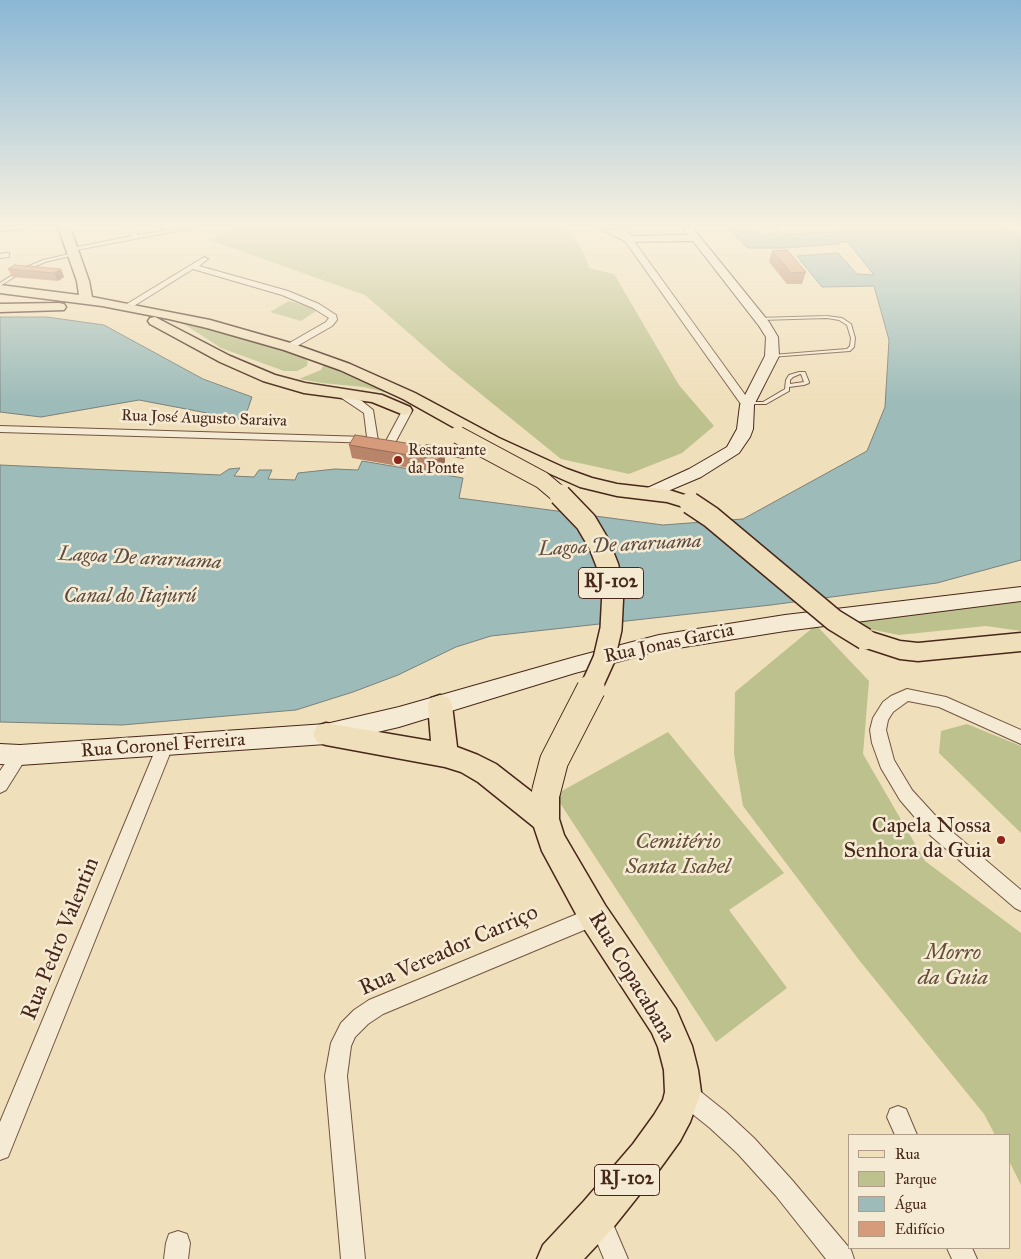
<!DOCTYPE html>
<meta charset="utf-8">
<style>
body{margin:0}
#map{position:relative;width:1021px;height:1259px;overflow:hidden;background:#f0dfbb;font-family:"IM FELL Great Primer",serif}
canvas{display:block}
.legend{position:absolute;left:848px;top:1134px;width:162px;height:115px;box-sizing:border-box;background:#f5ead3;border:1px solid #af9c89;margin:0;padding:6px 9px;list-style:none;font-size:15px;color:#47271a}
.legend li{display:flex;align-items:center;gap:10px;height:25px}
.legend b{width:25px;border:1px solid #af9c89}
</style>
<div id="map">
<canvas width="1021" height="1259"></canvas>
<ul class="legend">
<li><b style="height:6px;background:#f0dfbb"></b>Rua</li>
<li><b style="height:14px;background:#bdc18e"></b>Parque</li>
<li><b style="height:14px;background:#9dbbb9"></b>Água</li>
<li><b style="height:14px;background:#d69b7b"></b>Edifício</li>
</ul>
</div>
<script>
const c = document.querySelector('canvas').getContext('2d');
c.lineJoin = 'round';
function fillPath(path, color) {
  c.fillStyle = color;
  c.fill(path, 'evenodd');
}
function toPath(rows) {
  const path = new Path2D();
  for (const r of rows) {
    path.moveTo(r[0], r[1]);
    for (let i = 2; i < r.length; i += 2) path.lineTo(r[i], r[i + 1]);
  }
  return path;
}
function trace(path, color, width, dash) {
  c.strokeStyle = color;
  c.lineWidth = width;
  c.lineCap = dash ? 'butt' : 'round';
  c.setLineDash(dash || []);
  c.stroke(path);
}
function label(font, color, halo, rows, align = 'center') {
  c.font = font + ' "IM FELL Great Primer",serif';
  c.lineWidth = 5;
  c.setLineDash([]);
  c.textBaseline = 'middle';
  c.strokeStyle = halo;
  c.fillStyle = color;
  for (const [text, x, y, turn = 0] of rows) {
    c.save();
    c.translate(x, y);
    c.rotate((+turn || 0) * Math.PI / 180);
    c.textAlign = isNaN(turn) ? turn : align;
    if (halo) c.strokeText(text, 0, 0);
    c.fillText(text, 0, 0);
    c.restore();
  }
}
fillPath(toPath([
 [234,227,563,227,573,236,584,253,589,268,614,274,679,385,714,426,682,453,629,474,561,459,450,369,365,295,209,240],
 [289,301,319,309,301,321,270,312],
 [165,315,293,353,305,358,308,362,307,366,297,371,284,371,221,348,187,326],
 [325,362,400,396,364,387,322,383,299,379,321,370],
 [1021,601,1021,631,986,626,899,635,859,627,853,619],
 [816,625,869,681,863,754,925,861,1021,933,1021,1185,1010,1163,1010,1135,995,1135,984,1114,859,960,743,806,734,754,735,692],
 [967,724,1021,746,1021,833,939,753,941,731],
 [668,732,784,873,729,910,787,988,716,1042,560,803,560,792]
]), '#bdc18e');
const water = toPath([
 [728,227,753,227,763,236,836,232,839,229,837,227,1006,227,1021,236,1021,560,937,583,771,605,491,636,456,647,398,675,353,692,296,710,122,725,0,722,0,465,220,475,229,469,240,468,234,476,254,477,259,470,272,470,268,479,295,480,298,473,335,469,358,470,362,461,463,478,459,498,663,525,743,519,867,451,885,407,889,340,874,286,822,287,797,256,838,253,857,274,874,275,848,242,839,242,840,244,783,248,747,248,728,227],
 [0,317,47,317,104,325,203,379,252,397,244,420,139,400,41,417,0,412,0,317]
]);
fillPath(water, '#9dbbb9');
trace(water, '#7b8079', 1);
const lane = toPath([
 [74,253,76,254,75,255,45,262,24,271,0,286,0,283,22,269,43,260,74,253],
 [827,316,842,318,851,324,855,338,854,347,850,351,770,357,770,355,772,355,847,349,850,346,851,338,847,325,839,320,827,318,760,320,758,320,758,318,827,316],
 [799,372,805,372,809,382,809,383,804,385,789,387,789,391,766,404,748,404,746,403,748,402,763,402,785,389,786,380,789,375,799,372],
 [800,374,801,374,804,382,790,384,790,380,793,377,800,374]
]);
const street = toPath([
 [0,227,31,227,28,229,0,231,0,227],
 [128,227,134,227,138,235,185,227,198,227,71,251,67,249,132,236,128,227],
 [596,227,604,227,631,237,751,403,751,407,743,407,625,241,596,227],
 [765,227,772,227,777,232,770,234,765,227],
 [6,253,9,253,9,257,0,258,0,254,6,253],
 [204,257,208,259,199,266,288,291,319,304,336,315,337,320,332,326,292,349,286,349,286,345,326,322,329,318,313,308,282,295,193,269,129,309,122,307,204,257],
 [340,390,362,401,373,410,378,441,377,443,0,432,0,426,367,437,364,413,337,395,337,391,340,390],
 [407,408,412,411,396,441,391,444,387,443,386,441,402,411,407,408],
 [427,445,463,452,468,455,463,458,423,450,422,448,427,445],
 [907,689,946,697,1021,730,1021,744,939,707,908,701,893,712,888,720,886,730,894,760,912,790,943,824,1021,890,1021,911,1015,908,931,836,900,800,881,768,872,743,870,730,873,718,883,702,891,696,907,689],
 [165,739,171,741,173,746,8,1157,0,1160,0,1122,157,746,159,741,165,739],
 [20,748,26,750,28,755,6,790,0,793,0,771,14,750,20,748],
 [594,907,601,909,603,916,601,923,383,1014,368,1024,355,1037,351,1046,347,1076,365,1259,341,1259,325,1076,331,1043,341,1023,354,1010,369,1000,594,907],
 [683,1081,691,1084,726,1112,754,1138,792,1180,851,1250,854,1259,826,1259,776,1196,738,1154,710,1128,675,1100,672,1092,675,1084,683,1081],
 [898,1106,906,1109,917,1135,895,1135,887,1117,890,1109,898,1106],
 [599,1206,607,1210,628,1259,604,1259,587,1218,591,1210,599,1206],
 [178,1231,187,1234,190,1243,188,1259,164,1259,166,1243,169,1234,178,1231],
 [947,1248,972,1248,977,1259,952,1259,947,1248]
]);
const secondary = toPath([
 [614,227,624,227,631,236,688,235,682,227,692,227,769,322,778,337,779,356,754,405,753,429,750,437,739,453,701,477,649,499,643,498,641,494,643,490,689,469,727,447,737,429,740,405,765,356,766,337,759,326,693,241,628,242,624,241,614,227],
 [1021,587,1021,601,785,631,659,651,575,673,399,727,326,744,20,765,0,764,0,744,20,745,326,724,399,707,575,657,659,635,785,615,1021,587]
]);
const primary = toPath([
 [58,227,70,227,89,281,92,297,210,320,294,344,350,364,415,393,499,438,567,469,592,478,617,484,669,490,697,499,700,503,697,507,690,509,667,502,617,496,580,487,487,446,403,399,340,370,284,350,207,328,169,319,102,306,0,293,0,285,79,295,77,281,58,227],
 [59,303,64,304,66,307,64,310,0,312,0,304,59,303],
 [155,317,230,356,275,375,305,383,382,395,410,407,412,410,410,413,404,415,372,402,304,393,263,381,220,362,150,324,148,321,150,318,155,317],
 [865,630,900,641,918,643,1021,633,1021,651,918,661,900,659,857,645,854,639,857,633,865,630],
 [440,695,449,698,452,705,457,747,478,755,496,764,532,792,536,783,546,779,556,783,559,792,559,819,564,835,605,905,676,1009,692,1046,698,1070,701,1092,690,1122,680,1141,659,1170,612,1229,584,1259,537,1259,543,1245,584,1201,633,1144,654,1115,663,1100,665,1092,664,1070,658,1047,652,1033,583,927,542,851,534,827,478,782,461,772,445,767,326,745,317,742,313,734,317,726,326,723,431,741,428,705,431,698,440,695]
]);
trace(lane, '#715542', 2);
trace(street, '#715542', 2);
trace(secondary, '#47271a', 2);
trace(primary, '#47271a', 3);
fillPath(lane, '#f5ead3');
fillPath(street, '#f5ead3');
fillPath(secondary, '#f5ead3');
fillPath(primary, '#f0dfbb');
const primaryBridgeFar2 = toPath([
 [458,435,542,480,561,496]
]);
const primaryBridgeFar1 = toPath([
 [560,495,586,522,599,544,608,567,613,590,611,629,604,659,590,690],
 [690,503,711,517,834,620,865,639]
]);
const primaryBridge = toPath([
 [546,792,554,761,591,689]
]);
trace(primaryBridgeFar2, '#47271a', 19, []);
trace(primaryBridgeFar1, '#47271a', 24, []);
trace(primaryBridge, '#47271a', 30, []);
trace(primaryBridgeFar2, '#f0dfbb', 17);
trace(primaryBridgeFar1, '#f0dfbb', 21);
trace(primaryBridge, '#f0dfbb', 28);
fillPath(toPath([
 [772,251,806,272,802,284,787,284,769,262],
 [8,269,61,269,64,277,58,281,12,277],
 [349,445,444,449,445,462,439,473,352,458]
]), '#b8856a');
fillPath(toPath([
 [61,269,64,277,58,281,54,273],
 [444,449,445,462,439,473,438,460]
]), '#966c56');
const building = toPath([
 [787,250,806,272,791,273,772,251,787,250],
 [15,265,61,269,54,273,8,269,15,265],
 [355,435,444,449,438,460,349,445,355,435]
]);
fillPath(building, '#d69b7b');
trace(building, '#966c56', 1);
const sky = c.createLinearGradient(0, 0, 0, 403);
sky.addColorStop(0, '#8ab7d5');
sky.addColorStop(0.56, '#f8f1e0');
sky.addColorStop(1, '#f8f1e000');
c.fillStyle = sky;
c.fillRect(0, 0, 1021, 403);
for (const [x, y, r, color] of [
 [398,460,5,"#8f2418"],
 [1001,840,5,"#8f2418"]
]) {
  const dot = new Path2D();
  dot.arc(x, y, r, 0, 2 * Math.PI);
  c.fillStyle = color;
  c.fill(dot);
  trace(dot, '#f5ead3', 2);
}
label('16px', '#47271a', '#f5ead3', [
 ["Rua José Augusto Saraiva",204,419,2]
]);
label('16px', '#47271a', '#f5ead3', [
 ["Restaurante",408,451],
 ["da Ponte",408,469]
], 'left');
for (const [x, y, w] of [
 [611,583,65],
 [627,1180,65]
]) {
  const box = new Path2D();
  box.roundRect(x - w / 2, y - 15.5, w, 31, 4);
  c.fillStyle = '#f5ead3';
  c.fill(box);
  trace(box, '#47271a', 1);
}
label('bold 18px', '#47271a', null, [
 ["RJ-102",611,583],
 ["RJ-102",627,1180]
]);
label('19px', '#47271a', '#f5ead3', [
 ["Rua Jonas Garcia",669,644,-12],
 ["Rua Coronel Ferreira",163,746,-4]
]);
label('italic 20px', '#5c4c42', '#f5ead3', [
 ["Lagoa De araruama",620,546,-3],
 ["Lagoa De araruama",140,559,3],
 ["Canal do Itajurú",130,597]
]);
label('22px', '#47271a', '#f5ead3', [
 ["Capela Nossa",991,827],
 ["Senhora da Guia",991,852]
], 'right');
label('italic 22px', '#644e37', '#f5ead3', [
 ["Cemitério",678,843],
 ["Santa Isabel",678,868],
 ["Morro",953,954],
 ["da Guia",953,979]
]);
label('22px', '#47271a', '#f5ead3', [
 ["Rua Pedro Valentin",61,939,-68],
 ["Rua Vereador Carriço",449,951,-24],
 ["Rua Copacabana",631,977,59]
]);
</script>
